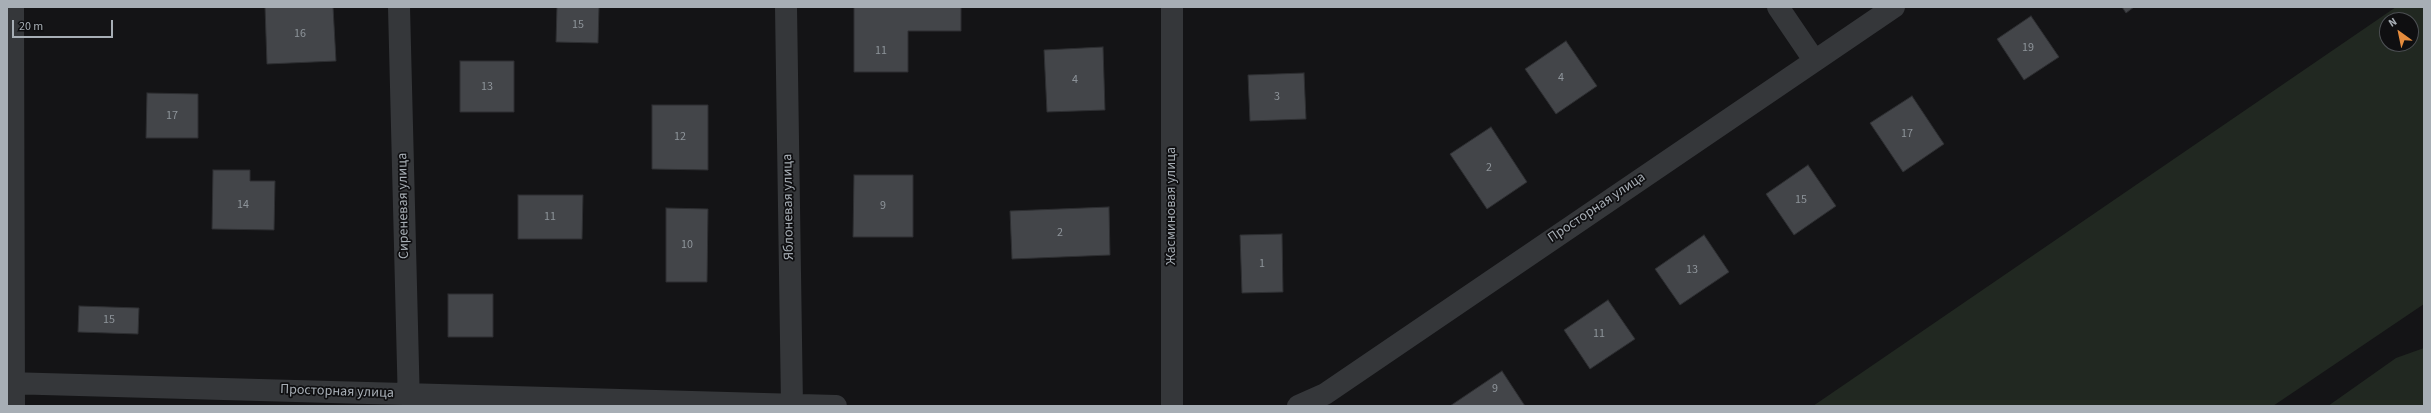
<!DOCTYPE html>
<meta charset="utf-8">
<style>
body{margin:0}
#map{position:relative;width:2431px;height:413px;overflow:hidden;background:#141416;font-family:"Source Sans 3",sans-serif}
canvas{display:block}
.frame{position:absolute;inset:0;border:8px solid #a7aeb5;pointer-events:none}
.north{position:absolute;left:2379px;top:12px;width:40px;height:40px;box-sizing:border-box;background:#0f0f11;border:1px solid #4c4f53;border-radius:50%;rotate:327deg;font-size:11px;font-weight:700;line-height:16px;text-align:center;color:#a7aeb5}
.north::after{content:'';display:block;margin:auto;width:14px;height:18px;background:#e58c3d;clip-path:polygon(50% 0,100% 100%,50% 72%,0 100%)}
.scale{position:absolute;left:12px;top:20px;width:101px;height:18px;box-sizing:border-box;border:2px solid #a7aeb5;border-top:0;padding-left:5px;font-size:12px;line-height:14px;white-space:nowrap;color:#a7aeb5;-webkit-text-stroke:3px #0f0f11;paint-order:stroke}
</style>
<div id="map">
<canvas width="2431" height="413"></canvas>
<div class="frame"></div>
<div class="north">N</div>
<div class="scale">20 m</div>
</div>
<script>
const c = document.querySelector('canvas').getContext('2d');
c.lineJoin = 'round';
function fillPath(path, color) {
  c.fillStyle = color;
  c.fill(path, 'evenodd');
}
function toPath(rows) {
  const path = new Path2D();
  for (const r of rows) {
    path.moveTo(r[0], r[1]);
    for (let i = 2; i < r.length; i += 2) path.lineTo(r[i], r[i + 1]);
  }
  return path;
}
function trace(path, color, width, dash) {
  c.strokeStyle = color;
  c.lineWidth = width;
  c.lineCap = dash ? 'butt' : 'round';
  c.setLineDash(dash || []);
  c.stroke(path);
}
function label(font, color, halo, rows, align = 'center') {
  c.font = font + ' "Source Sans 3",sans-serif';
  c.lineWidth = 3.5;
  c.setLineDash([]);
  c.textBaseline = 'middle';
  c.strokeStyle = halo;
  c.fillStyle = color;
  for (const [text, x, y, turn = 0] of rows) {
    c.save();
    c.translate(x, y);
    c.rotate((+turn || 0) * Math.PI / 180);
    c.textAlign = isNaN(turn) ? turn : align;
    if (halo) c.strokeText(text, 0, 0);
    c.fillText(text, 0, 0);
    c.restore();
  }
}
fillPath(toPath([
 [2396,7,2424,7,2424,304,2273,406,1813,406],
 [2387,20,2411,20,2411,44,2387,44],
 [2424,348,2424,406,2328,406,2396,358]
]), '#212821');
const building = toPath([
 [265,7,333,7,336,61,267,64,265,7],
 [557,7,599,7,598,43,556,42,557,7],
 [854,7,961,7,961,31,908,31,908,72,854,72,854,7],
 [2122,7,2134,7,2126,13,2122,7],
 [2031,16,2059,57,2024,80,1997,39,2031,16],
 [1566,41,1597,86,1556,114,1525,69,1566,41],
 [1103,47,1105,110,1047,112,1044,50,1103,47],
 [460,61,514,61,514,112,460,112,460,61],
 [1304,73,1306,119,1250,121,1248,75,1304,73],
 [147,93,198,94,198,138,146,138,147,93],
 [1912,96,1944,144,1903,172,1870,123,1912,96],
 [652,105,708,105,708,170,652,169,652,105],
 [1491,127,1527,182,1487,209,1450,154,1491,127],
 [1808,165,1836,206,1794,235,1766,194,1808,165],
 [213,170,250,170,250,181,275,181,274,230,212,229,213,170],
 [854,175,913,175,913,237,853,237,854,175],
 [518,195,583,195,582,239,518,239,518,195],
 [1109,207,1110,255,1012,259,1010,211,1109,207],
 [666,208,708,209,707,282,666,282,666,208],
 [1282,234,1283,292,1242,293,1240,235,1282,234],
 [1704,235,1729,272,1680,305,1655,269,1704,235],
 [448,294,493,294,493,337,448,337,448,294],
 [1608,300,1635,339,1590,369,1564,330,1608,300],
 [79,306,139,308,138,334,78,332,79,306],
 [1502,371,1525,406,1450,406,1502,371]
]);
fillPath(building, '#434549');
trace(building, '#2e2f32', 1);
trace(toPath([
 [13,7,14,406],
 [399,7,409,406],
 [786,7,792,406],
 [1778,7,1814,60],
 [7,383,836,406],
 [1172,406,1172,7],
 [1298,406,1325,394,1894,7]
]), '#35373a', 22);
label('12px', '#8e949a', null, [
 ["15",578,25],
 ["16",300,34],
 ["19",2028,48],
 ["11",881,51],
 ["4",1561,78],
 ["4",1075,80],
 ["13",487,87],
 ["3",1277,97],
 ["17",172,116],
 ["17",1907,134],
 ["12",680,137],
 ["2",1489,168],
 ["15",1801,200],
 ["14",243,205],
 ["9",883,206],
 ["11",550,217],
 ["2",1060,233],
 ["10",687,245],
 ["1",1262,264],
 ["13",1692,270],
 ["15",109,320],
 ["11",1599,334],
 ["9",1495,389]
]);
label('14px', '#a7aeb5', '#0f0f11', [
 ["Сиреневая улица",404,206,-91],
 ["Жасминовая улица",1172,206,-90],
 ["Яблоневая улица",789,207,-91],
 ["Просторная улица",1597,208,-34],
 ["Просторная улица",337,392,2]
]);
</script>
